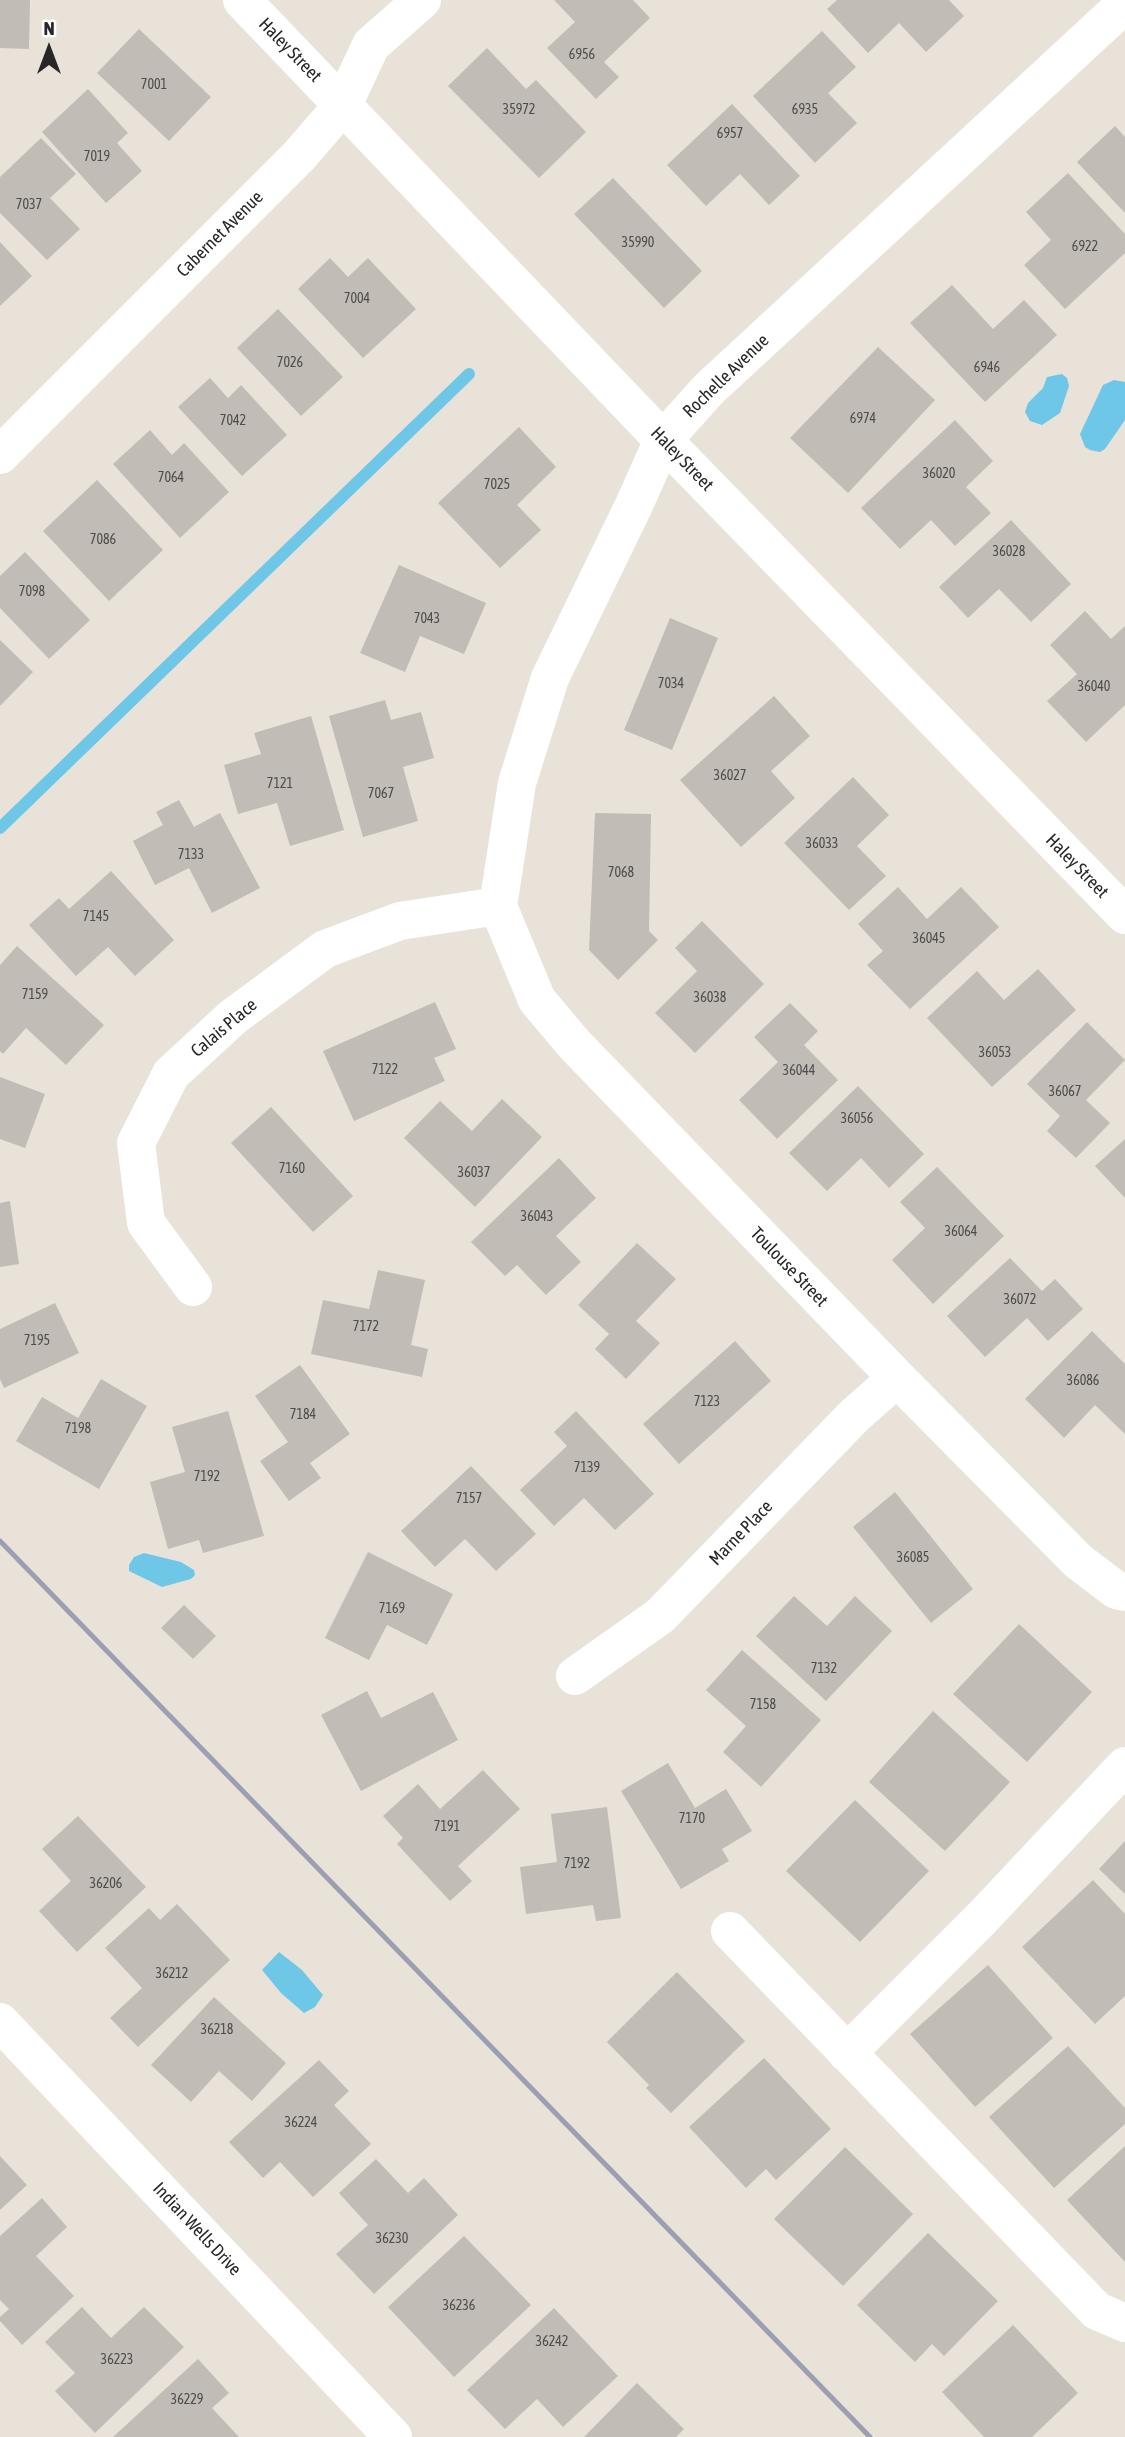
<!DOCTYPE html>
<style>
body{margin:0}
#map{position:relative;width:1125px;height:2437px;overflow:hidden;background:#e9e2d9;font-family:"Asap Condensed",sans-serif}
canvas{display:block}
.north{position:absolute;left:14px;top:14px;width:70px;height:70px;-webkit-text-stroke:5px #fff;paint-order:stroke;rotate:0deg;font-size:19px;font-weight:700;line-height:28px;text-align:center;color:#272727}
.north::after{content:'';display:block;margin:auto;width:24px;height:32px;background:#272727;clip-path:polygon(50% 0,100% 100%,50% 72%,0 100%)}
</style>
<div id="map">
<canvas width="1125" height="2437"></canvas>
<div class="north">N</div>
</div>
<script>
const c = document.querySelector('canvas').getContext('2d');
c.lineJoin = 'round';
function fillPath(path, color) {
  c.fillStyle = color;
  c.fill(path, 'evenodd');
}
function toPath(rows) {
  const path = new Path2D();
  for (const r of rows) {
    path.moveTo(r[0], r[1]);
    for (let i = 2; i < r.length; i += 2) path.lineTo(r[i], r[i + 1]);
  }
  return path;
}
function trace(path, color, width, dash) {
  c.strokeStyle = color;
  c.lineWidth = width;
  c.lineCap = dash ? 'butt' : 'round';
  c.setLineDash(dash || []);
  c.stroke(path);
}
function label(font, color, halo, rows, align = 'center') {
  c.font = font + ' "Asap Condensed",sans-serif';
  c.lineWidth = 5;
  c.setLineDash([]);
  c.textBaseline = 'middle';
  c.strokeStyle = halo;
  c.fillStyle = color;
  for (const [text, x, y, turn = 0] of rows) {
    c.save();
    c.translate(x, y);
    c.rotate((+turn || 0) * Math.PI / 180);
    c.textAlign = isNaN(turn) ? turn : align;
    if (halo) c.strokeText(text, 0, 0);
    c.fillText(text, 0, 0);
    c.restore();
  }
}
fillPath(toPath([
 [1062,374,1067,378,1069,386,1060,413,1042,425,1030,421,1025,412,1028,403,1043,388,1047,377],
 [1114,380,1125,382,1125,420,1105,449,1100,452,1090,450,1085,447,1080,434,1103,385],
 [144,1553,181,1562,194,1570,195,1575,191,1579,162,1587,129,1571,129,1565,134,1557],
 [279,1952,302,1970,323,1995,315,2007,304,2013,281,1993,262,1970]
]), '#6fc7e8');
trace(toPath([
 [0,828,469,374]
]), '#6fc7e8', 12);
fillPath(toPath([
 [0,0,30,0,29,49,0,48],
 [554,0,633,0,650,18,604,62,619,77,596,99,547,48,575,22],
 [837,0,949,0,964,16,926,52,899,23,868,53,827,9],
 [139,29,211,97,169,141,97,73],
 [822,31,856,67,828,93,857,123,815,163,753,96],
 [487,48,526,89,536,80,586,132,539,178,448,86],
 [88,89,128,133,117,143,142,171,106,203,42,132],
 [732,104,800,176,769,205,740,174,706,206,667,165],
 [1115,126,1125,137,1125,213,1077,162],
 [41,138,76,174,50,198,80,229,47,260,0,213,0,177],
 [1068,173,1125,234,1125,253,1065,309,1024,265,1051,240,1026,212],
 [613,178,702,271,664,308,574,214],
 [0,242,32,276,0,306],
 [330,258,348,277,368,258,416,309,363,358,298,289],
 [952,285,993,329,1024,300,1057,335,985,402,910,323],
 [278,309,343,377,301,416,237,348],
 [878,347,935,400,848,493,790,438],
 [210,378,228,398,241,385,287,435,242,476,178,407],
 [955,420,993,461,966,487,991,513,955,546,931,520,900,549,861,508],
 [519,427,556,467,517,505,541,530,500,568,438,503],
 [150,430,172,455,184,443,229,492,180,538,113,464],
 [97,480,163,550,109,601,43,531],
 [1011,520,1071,584,1031,622,999,589,968,618,939,587],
 [25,552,90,620,49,659,0,608,0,576],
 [399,565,486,603,464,654,420,636,405,672,360,653],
 [1085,611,1111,639,1125,626,1125,705,1086,742,1047,701,1077,674,1050,645],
 [670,618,718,638,672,750,624,730],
 [0,640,33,672,0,706],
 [774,696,810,736,771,771,795,798,741,847,680,780],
 [385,700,391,720,421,712,434,758,403,767,418,821,363,837,329,716],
 [311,716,344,830,290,846,277,803,238,814,224,765,261,754,254,733],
 [853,777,889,815,857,846,886,876,849,910,784,843],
 [179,800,194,827,220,813,260,888,212,913,189,868,155,885,133,841,163,825,156,812],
 [595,813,651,814,649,931,658,940,618,980,589,950],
 [111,871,174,940,135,976,108,947,76,976,29,925,59,898,69,909],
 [898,887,927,919,961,887,999,927,910,1009,867,965,883,951,858,924],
 [702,921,764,984,695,1053,655,1013,697,971,675,948],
 [17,946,104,1025,66,1065,26,1028,3,1054,0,1051,0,965],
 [1038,969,1076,1010,992,1087,927,1018,977,971,1004,1000],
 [435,1002,456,1049,434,1058,445,1081,354,1121,323,1051],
 [790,1003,818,1031,804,1045,838,1080,777,1139,739,1100,778,1062,754,1037],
 [1087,1022,1125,1060,1086,1100,1110,1123,1076,1158,1047,1131,1060,1116,1027,1084],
 [0,1077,45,1094,25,1148,0,1139],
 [858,1086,924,1154,889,1188,861,1158,827,1191,789,1153],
 [502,1099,542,1137,475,1207,404,1138,440,1101,472,1131],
 [271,1107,353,1196,313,1232,231,1143],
 [1125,1139,1125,1198,1095,1166],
 [559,1158,596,1198,556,1236,581,1262,546,1295,517,1265,505,1276,471,1242],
 [937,1167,1004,1236,933,1304,892,1260,925,1228,900,1202],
 [10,1201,19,1264,0,1267,0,1203],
 [637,1243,676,1279,636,1321,660,1343,626,1379,595,1349,609,1334,578,1305],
 [1010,1258,1042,1291,1055,1279,1083,1309,1048,1341,1027,1318,985,1357,947,1316],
 [378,1270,425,1280,411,1345,428,1349,422,1377,311,1354,323,1300,369,1309],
 [55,1303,79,1353,4,1388,0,1379,0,1329],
 [1092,1331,1125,1364,1125,1434,1095,1405,1064,1438,1025,1399],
 [735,1341,771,1381,679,1464,643,1424],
 [300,1365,350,1434,310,1463,321,1478,289,1501,260,1461,288,1442,255,1396],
 [101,1379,147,1406,99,1489,16,1441,42,1397,78,1418],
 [228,1411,264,1536,203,1553,199,1540,168,1549,150,1482,185,1472,172,1427],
 [576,1411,654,1494,615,1530,584,1498,554,1526,520,1490,567,1446,554,1432],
 [471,1466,536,1534,496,1571,465,1539,435,1567,401,1531],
 [895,1492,973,1589,931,1623,853,1527],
 [368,1552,453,1594,427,1645,387,1625,369,1660,325,1638],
 [794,1596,827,1626,855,1596,892,1631,826,1701,756,1636],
 [184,1605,216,1636,193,1659,161,1628],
 [1019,1624,1092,1692,1027,1762,953,1694],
 [742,1650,821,1720,761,1787,723,1752,746,1726,706,1690],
 [367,1691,381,1718,433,1692,458,1740,361,1791,321,1715],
 [933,1711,1010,1782,945,1851,869,1782],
 [668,1763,695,1808,726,1789,752,1831,722,1849,729,1861,681,1889,621,1791],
 [483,1770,520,1809,458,1866,472,1881,450,1901,397,1844,403,1838,383,1816,418,1784,440,1809],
 [855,1800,929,1871,860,1942,786,1871],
 [607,1807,621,1918,596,1921,593,1905,526,1914,520,1867,557,1862,551,1814],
 [78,1816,146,1887,77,1952,39,1911,71,1881,42,1849],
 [1125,1841,1125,1894,1099,1869],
 [1093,1880,1125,1914,1125,1996,1095,2024,1022,1947],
 [177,1904,230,1960,138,2047,110,2018,142,1988,105,1948,149,1908,160,1920],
 [988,1965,1053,2038,975,2107,910,2034],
 [677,1972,745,2041,671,2113,646,2088,649,2085,607,2042],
 [214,1997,286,2063,252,2101,219,2071,191,2102,151,2065],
 [1068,2046,1125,2108,1125,2124,1054,2188,989,2117],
 [764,2058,831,2129,776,2180,766,2169,746,2188,689,2127],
 [319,2060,349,2091,334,2105,371,2144,313,2197,280,2162,263,2178,229,2142],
 [1125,2146,1125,2262,1067,2200],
 [845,2147,913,2214,843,2286,774,2219],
 [0,2156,27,2185,0,2210],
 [376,2159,408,2193,424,2178,458,2215,374,2294,336,2254,368,2225,339,2193],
 [42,2198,67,2227,36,2256,74,2296,22,2345,0,2321,0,2317,9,2309,0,2300,0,2236],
 [928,2233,998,2301,944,2356,932,2344,915,2362,857,2305],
 [464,2236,531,2305,454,2377,388,2307],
 [82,2307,111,2338,144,2307,184,2347,95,2433,55,2391,75,2373,45,2342],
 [554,2308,618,2376,563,2427,537,2399,505,2429,467,2390],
 [1013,2325,1078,2393,1032,2437,984,2437,942,2392],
 [198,2359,229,2393,212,2408,239,2437,113,2437],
 [637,2383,684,2429,676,2437,584,2437]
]), '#c1bcb6');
trace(toPath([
 [242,0,663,440,1125,915],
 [0,455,299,156,343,105,371,45,422,0],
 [498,906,517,783,550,678,634,505,663,440,709,389,1125,4],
 [498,906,537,1000,575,1045,897,1378,1078,1561,1116,1590,1125,1592],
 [193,1287,146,1223,136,1143,171,1074,233,1017,325,949,400,921,498,906],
 [575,1676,660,1616,854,1416,897,1378],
 [730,1931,1097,2311,1125,2323],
 [0,2022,393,2437],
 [847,2053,982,1918,1125,1766]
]), '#fff', 38);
trace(toPath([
 [0,1541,870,2437]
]), '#9c9fb1', 5);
label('14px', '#4e4c4b', null, [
 ["6956",582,55],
 ["7001",154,85],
 ["35972",519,110],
 ["6935",805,110],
 ["6957",730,134],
 ["7019",97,157],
 ["7037",29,205],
 ["35990",638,243],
 ["6922",1085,247],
 ["7004",357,299],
 ["7026",290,363],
 ["6946",987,368],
 ["6974",863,419],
 ["7042",233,421],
 ["36020",939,474],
 ["7064",171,478],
 ["7025",497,485],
 ["7086",103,540],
 ["36028",1009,552],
 ["7098",32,592],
 ["7043",427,619],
 ["7034",671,684],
 ["36040",1094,687],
 ["36027",730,776],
 ["7121",280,784],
 ["7067",381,794],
 ["36033",822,844],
 ["7133",191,855],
 ["7068",621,873],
 ["7145",96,917],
 ["36045",929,939],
 ["7159",35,995],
 ["36038",710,998],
 ["36053",995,1053],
 ["7122",385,1070],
 ["36044",799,1071],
 ["36067",1065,1092],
 ["36056",857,1119],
 ["7160",292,1169],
 ["36037",474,1173],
 ["36043",537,1217],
 ["36064",961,1232],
 ["36072",1020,1300],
 ["7172",366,1327],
 ["7195",37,1341],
 ["36086",1083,1381],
 ["7123",707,1402],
 ["7184",303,1415],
 ["7198",78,1429],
 ["7139",587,1468],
 ["7192",207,1477],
 ["7157",469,1499],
 ["36085",913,1558],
 ["7169",392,1609],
 ["7132",824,1669],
 ["7158",763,1705],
 ["7170",692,1819],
 ["7191",447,1827],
 ["7192",577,1864],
 ["36206",106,1884],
 ["36212",172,1974],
 ["36218",217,2030],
 ["36224",301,2123],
 ["36230",392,2239],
 ["36236",459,2306],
 ["36242",552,2342],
 ["36223",117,2360],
 ["36229",187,2400]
]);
label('18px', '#272727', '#fff', [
 ["Haley Street",290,50,46],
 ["Cabernet Avenue",220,234,-45],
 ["Rochelle Avenue",726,376,-44],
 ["Haley Street",682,459,46],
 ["Haley Street",1077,866,46],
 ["Calais Place",224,1028,-40],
 ["Toulouse Street",789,1267,46],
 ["Marne Place",741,1533,-46],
 ["Indian Wells Drive",197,2229,47]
]);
</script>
